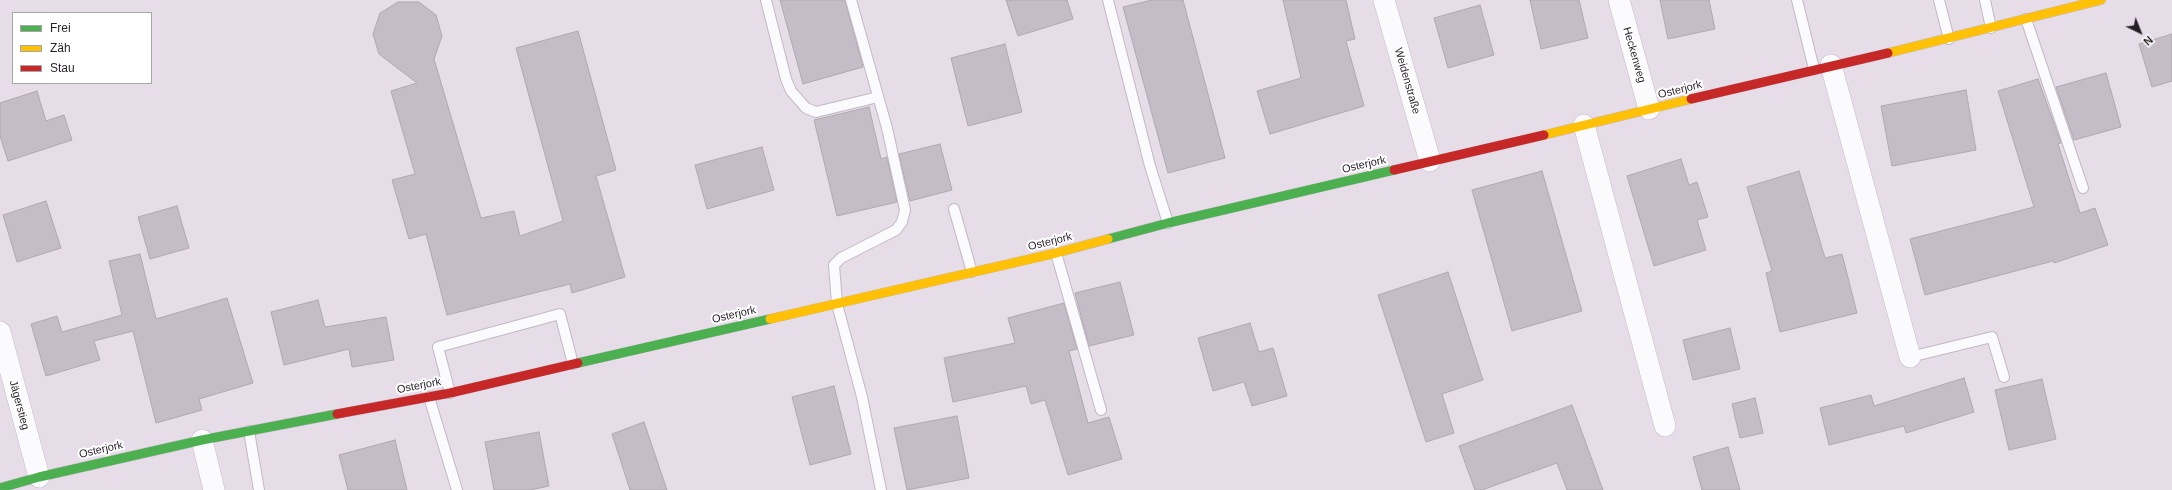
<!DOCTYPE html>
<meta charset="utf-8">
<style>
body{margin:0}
#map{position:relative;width:2172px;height:490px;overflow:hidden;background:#e6dde9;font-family:Helvetica,sans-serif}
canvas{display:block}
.legend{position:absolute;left:12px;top:12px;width:140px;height:72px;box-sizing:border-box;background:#fff;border:1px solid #a8a5a9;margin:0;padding:5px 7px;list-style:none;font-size:12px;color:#261f27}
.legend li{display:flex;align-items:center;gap:8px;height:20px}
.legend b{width:20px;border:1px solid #a8a5a9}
.north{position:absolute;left:2120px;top:12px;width:40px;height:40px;-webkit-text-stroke:3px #fff;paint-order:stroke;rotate:137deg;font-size:11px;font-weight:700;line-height:16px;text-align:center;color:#261f27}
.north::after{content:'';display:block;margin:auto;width:14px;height:18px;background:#261f27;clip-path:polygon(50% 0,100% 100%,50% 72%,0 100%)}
</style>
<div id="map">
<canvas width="2172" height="490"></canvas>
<ul class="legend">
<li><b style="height:5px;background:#4caf50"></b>Frei</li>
<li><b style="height:5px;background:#ffc107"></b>Zäh</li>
<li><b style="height:5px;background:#c62828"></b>Stau</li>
</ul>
<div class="north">N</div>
</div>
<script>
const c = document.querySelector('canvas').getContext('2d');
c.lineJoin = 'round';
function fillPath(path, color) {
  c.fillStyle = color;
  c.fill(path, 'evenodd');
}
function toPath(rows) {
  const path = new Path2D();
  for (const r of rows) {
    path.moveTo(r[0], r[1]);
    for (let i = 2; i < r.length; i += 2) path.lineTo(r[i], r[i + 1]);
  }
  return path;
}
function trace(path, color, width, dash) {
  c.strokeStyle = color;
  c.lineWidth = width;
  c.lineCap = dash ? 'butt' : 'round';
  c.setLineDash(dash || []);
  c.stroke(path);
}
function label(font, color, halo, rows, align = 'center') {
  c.font = font + ' Helvetica,sans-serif';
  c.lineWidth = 4;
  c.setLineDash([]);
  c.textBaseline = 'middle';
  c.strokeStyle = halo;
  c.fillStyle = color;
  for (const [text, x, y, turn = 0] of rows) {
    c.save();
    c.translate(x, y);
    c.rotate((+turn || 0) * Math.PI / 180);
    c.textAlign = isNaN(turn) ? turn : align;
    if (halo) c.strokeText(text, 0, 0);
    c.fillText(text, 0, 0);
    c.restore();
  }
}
const building = toPath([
 [780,0,845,0,863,67,803,84,780,0],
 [1006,0,1067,0,1073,19,1018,36,1006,0],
 [1152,0,1183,0,1225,158,1168,173,1123,7,1152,0],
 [1283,0,1346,0,1355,39,1346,41,1364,106,1270,134,1257,91,1301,78,1283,0],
 [1530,0,1579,0,1588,38,1541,49,1530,0],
 [1660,0,1709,0,1715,29,1668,39,1660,0],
 [398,2,419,2,436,15,442,36,434,59,481,218,514,211,520,236,563,221,516,48,578,31,616,170,596,176,625,277,572,293,570,284,447,315,426,234,409,239,392,180,415,174,391,91,417,83,379,54,373,34,380,13,398,2],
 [1480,5,1494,55,1448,68,1434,18,1480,5],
 [2172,34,2172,81,2152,87,2139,44,2172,34],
 [1005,44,1022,112,968,126,951,58,1005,44],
 [2106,73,2121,127,2074,140,2056,87,2106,73],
 [2038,79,2061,143,2058,144,2080,213,2095,208,2108,245,2054,263,2053,261,1925,295,1910,239,2034,207,1998,91,2038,79],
 [1966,90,1976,150,1892,166,1881,106,1966,90],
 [37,91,46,121,64,115,72,140,8,161,0,136,0,103,37,91],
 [869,107,881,159,887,157,897,202,837,216,814,120,869,107],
 [940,144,952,190,910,201,899,154,940,144],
 [762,147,774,190,707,209,695,165,762,147],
 [1681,159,1689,185,1697,182,1708,217,1697,220,1706,250,1654,266,1627,176,1681,159],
 [1542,171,1582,311,1512,331,1472,190,1542,171],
 [1799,171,1825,258,1842,254,1857,313,1780,332,1766,273,1772,271,1747,187,1799,171],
 [46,201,61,248,17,262,3,215,46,201],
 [177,206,189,248,150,259,138,217,177,206],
 [140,254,156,319,227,298,253,383,199,399,202,410,156,423,133,331,94,341,100,360,46,376,31,324,57,316,62,332,122,315,109,261,140,254],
 [1448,272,1483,380,1442,394,1454,433,1426,442,1378,295,1448,272],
 [1120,282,1134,335,1089,346,1075,293,1120,282],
 [318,300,325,327,386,317,394,360,352,367,349,349,284,365,271,312,318,300],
 [1064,303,1077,349,1069,351,1088,423,1109,417,1122,459,1068,475,1045,400,1031,404,1026,386,953,402,944,358,1015,343,1008,318,1064,303],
 [1250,323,1259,352,1273,348,1287,396,1252,406,1244,382,1213,391,1198,338,1250,323],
 [1730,328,1740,369,1693,380,1683,340,1730,328],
 [1964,378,1974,412,1906,433,1904,426,1829,445,1820,408,1871,395,1874,406,1964,378],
 [2042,379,2056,439,2009,450,1995,390,2042,379],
 [834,386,851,454,810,465,792,397,834,386],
 [1755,398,1763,433,1740,438,1732,404,1755,398],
 [1572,405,1603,490,1567,490,1557,463,1482,490,1475,490,1459,446,1572,405],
 [957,416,969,478,907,490,894,428,957,416],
 [644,422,667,490,630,490,612,434,644,422],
 [539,432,549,486,530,490,494,490,485,442,539,432],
 [395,440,407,490,348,490,339,455,395,440],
 [1728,447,1740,490,1702,490,1693,457,1728,447]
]);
fillPath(building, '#c4bdc7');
trace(building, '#afa8b1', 1);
const lane = toPath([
 [766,0,786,79,791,91,806,108,816,112,878,97],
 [851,0,887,128,905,210,902,222,896,230,841,258,834,265,837,304,862,397,881,490],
 [1108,0,1150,166,1168,223],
 [1797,0,1814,69],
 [1939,0,1949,39],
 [1985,0,1991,28],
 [2026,19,2083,188],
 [954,209,972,272],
 [1056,253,1101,410],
 [1910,357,1992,337,2004,377],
 [450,393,438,347,560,314,573,364],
 [429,397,457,490],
 [249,431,259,490]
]);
const street = toPath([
 [1384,0,1430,161],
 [1619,0,1649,109],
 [1831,65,1910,357],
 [1584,125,1665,426],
 [0,332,39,477],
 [202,440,214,490]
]);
const fast = toPath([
 [1108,239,1168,223,1394,170],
 [578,363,770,319],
 [0,488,39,477,202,440,337,414]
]);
const slow = toPath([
 [1888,53,2101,0],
 [1544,135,1691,99],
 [770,319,1056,253,1108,239]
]);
const jam = toPath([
 [1691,99,1888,53],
 [1394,170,1544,135],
 [337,414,450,393,578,363]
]);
trace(lane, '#c1b9c3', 12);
trace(street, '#c1b9c3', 22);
trace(fast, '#c1b9c3', 10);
trace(slow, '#c1b9c3', 10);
trace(jam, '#c1b9c3', 10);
trace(lane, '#fbfafc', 10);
trace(street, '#fbfafc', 21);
trace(fast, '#4caf50', 9);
trace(slow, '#ffc107', 9);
trace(jam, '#c62828', 9);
label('11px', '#261f27', '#fff', [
 ["Heckenweg",1634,55,74],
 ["Weidenstraße",1407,81,74],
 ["Osterjork",1680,90,-14],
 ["Osterjork",1364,165,-13],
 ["Osterjork",1050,242,-14],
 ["Osterjork",734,315,-13],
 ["Osterjork",419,386,-11],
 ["Jägerstieg",19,405,75],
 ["Osterjork",101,450,-13]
]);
</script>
